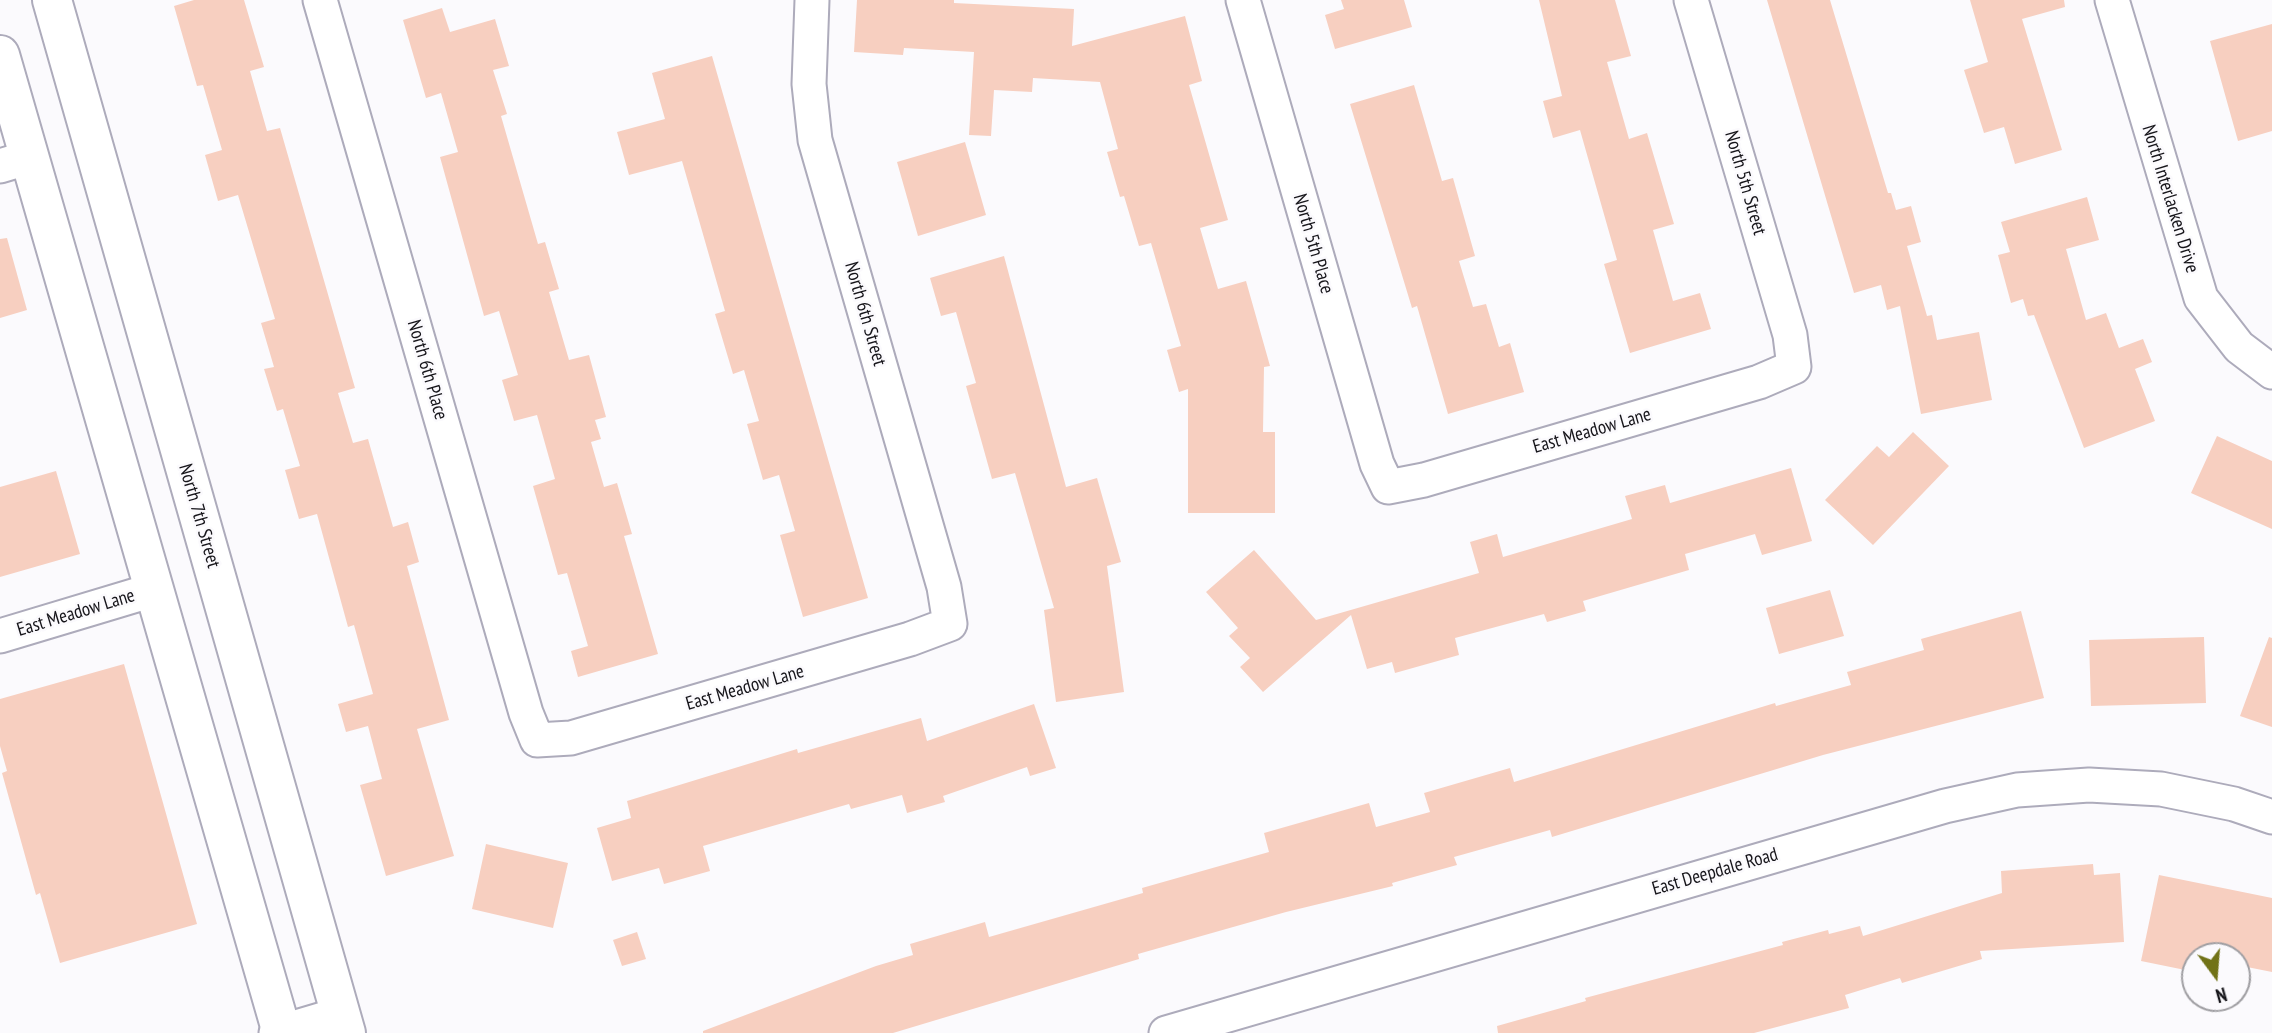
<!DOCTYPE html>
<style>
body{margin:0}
#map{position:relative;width:2272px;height:1033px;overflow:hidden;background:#fbfafd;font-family:"PT Sans Narrow",sans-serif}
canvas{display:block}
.north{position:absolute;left:2181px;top:942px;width:70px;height:70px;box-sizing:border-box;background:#fbfafd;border:2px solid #9f9ea2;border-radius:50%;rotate:164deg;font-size:19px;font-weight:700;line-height:28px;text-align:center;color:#16151a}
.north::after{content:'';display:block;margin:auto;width:24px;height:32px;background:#717217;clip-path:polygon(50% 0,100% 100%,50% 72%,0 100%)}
</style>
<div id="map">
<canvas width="2272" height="1033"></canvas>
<div class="north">N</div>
</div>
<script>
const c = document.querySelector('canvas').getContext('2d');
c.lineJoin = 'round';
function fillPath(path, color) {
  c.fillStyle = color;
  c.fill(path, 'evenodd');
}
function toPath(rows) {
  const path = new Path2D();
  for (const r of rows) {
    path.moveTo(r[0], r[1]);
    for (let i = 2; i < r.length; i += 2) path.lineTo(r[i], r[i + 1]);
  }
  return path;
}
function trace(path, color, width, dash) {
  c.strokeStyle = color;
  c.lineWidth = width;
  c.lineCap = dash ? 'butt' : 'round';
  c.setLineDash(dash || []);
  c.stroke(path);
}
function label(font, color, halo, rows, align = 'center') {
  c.font = font + ' "PT Sans Narrow",sans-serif';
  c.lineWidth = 5;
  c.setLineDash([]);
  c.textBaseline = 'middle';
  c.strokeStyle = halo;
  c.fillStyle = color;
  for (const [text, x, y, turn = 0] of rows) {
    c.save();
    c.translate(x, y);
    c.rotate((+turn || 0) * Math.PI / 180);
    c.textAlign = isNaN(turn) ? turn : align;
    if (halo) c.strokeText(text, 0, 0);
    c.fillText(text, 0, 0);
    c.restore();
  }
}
fillPath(toPath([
 [194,0,244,0,264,67,250,71,267,131,280,128,355,388,338,393,353,443,368,439,393,527,408,522,419,562,407,566,449,720,417,729,454,856,386,876,360,785,382,779,368,726,346,732,338,704,373,694,354,625,348,627,317,514,299,519,285,470,300,466,283,409,277,411,264,369,274,367,261,323,275,319,238,195,218,201,205,155,222,150,203,85,197,86,174,6],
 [857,0,954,0,954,3,1074,9,1072,46,1185,16,1202,81,1189,85,1228,220,1200,228,1218,289,1246,281,1270,366,1264,367,1263,432,1275,432,1275,513,1188,513,1188,389,1179,392,1167,350,1181,346,1151,243,1139,246,1124,196,1120,197,1107,152,1118,149,1100,82,1033,78,1032,92,994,90,991,136,969,135,974,52,904,48,903,55,854,52],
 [1341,0,1404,0,1412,27,1335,49,1325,15,1344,9],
 [1539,0,1615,0,1631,56,1607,62,1629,139,1647,133,1674,224,1653,230,1673,301,1700,293,1711,329,1630,353,1604,264,1617,260,1580,130,1553,138,1543,101,1562,96],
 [1767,0,1830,0,1888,193,1891,193,1896,210,1911,206,1921,242,1907,246,1927,316,1932,315,1937,340,1979,332,1992,400,1921,414,1900,306,1887,310,1881,285,1854,293],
 [1970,0,2064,0,2065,7,2022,19,2062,150,2015,164,2004,127,1984,133,1964,70,1988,62],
 [442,8,450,32,495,19,509,66,493,70,507,114,501,116,538,244,545,242,559,289,549,292,569,360,589,355,606,417,595,420,601,439,591,442,604,487,617,483,632,534,624,536,658,654,578,677,571,651,588,646,567,573,558,575,533,486,555,479,537,415,514,421,502,380,518,375,499,311,484,316,440,157,458,152,441,93,426,98,403,20],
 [2272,24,2272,131,2238,141,2210,41],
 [712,56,868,598,803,617,780,535,795,531,779,475,763,480,747,424,759,421,744,370,733,374,715,314,725,311,682,161,629,175,617,132,665,119,652,73],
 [1414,85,1442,181,1453,178,1475,256,1459,261,1473,307,1486,304,1499,347,1510,343,1524,392,1448,414,1417,306,1412,308,1350,104],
 [965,142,986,215,918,236,897,162],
 [2087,197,2099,240,2066,249,2086,320,2106,313,2119,348,2143,339,2152,362,2135,369,2155,421,2084,448,2034,315,2028,316,2023,299,2011,303,1998,255,2010,252,2001,222],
 [7,238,27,310,0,318,0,239],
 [1004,256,1066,487,1097,478,1121,562,1107,566,1124,692,1056,702,1044,610,1054,608,1015,473,992,479,966,386,976,383,956,312,941,316,930,278],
 [1913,432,1949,466,1873,545,1825,500,1877,446,1889,457],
 [2217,436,2272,461,2272,529,2191,493],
 [1791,468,1812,541,1762,555,1755,534,1685,554,1689,570,1583,601,1586,611,1547,622,1544,614,1455,638,1459,655,1395,673,1392,662,1367,669,1351,615,1263,692,1240,667,1250,658,1229,636,1238,628,1206,592,1254,550,1316,620,1479,573,1470,542,1497,534,1503,557,1632,519,1625,496,1665,485,1670,503],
 [56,471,80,554,0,577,0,487],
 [1830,590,1844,636,1779,654,1766,608],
 [2021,611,2044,698,1823,755,1552,837,1550,830,1454,857,1457,865,1392,883,1393,886,1286,912,1138,954,1139,959,893,1033,703,1033,703,1031,876,966,913,955,910,944,985,922,989,937,1143,893,1142,888,1269,852,1264,833,1369,803,1376,827,1430,812,1424,793,1510,768,1514,782,1775,703,1776,706,1851,685,1847,672,1924,650,1921,639],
 [2204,637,2206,703,2091,706,2089,640],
 [2269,637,2272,638,2272,727,2240,716],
 [124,664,197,924,60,963,40,893,36,895,2,773,7,771,0,746,0,699],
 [1034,704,1056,768,1030,776,1027,767,943,796,945,802,907,813,902,795,851,809,849,804,703,846,710,871,664,884,659,868,612,881,597,828,631,818,627,801,797,749,798,753,921,718,927,741],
 [486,844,568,863,553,928,472,909],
 [2093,864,2094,875,2120,873,2124,942,1980,951,1982,959,1902,983,1900,978,1845,995,1849,1008,1754,1033,1498,1033,1497,1026,1586,1001,1585,998,1783,945,1782,942,1828,930,1829,934,1860,926,1863,936,2002,893,2001,871],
 [2159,875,2272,898,2272,972,2237,965,2237,956,2195,956,2195,972,2141,961],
 [637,932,646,959,622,966,613,940]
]), '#f7cfc0');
const street = toPath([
 [320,0,526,713,537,740,571,738,910,639,950,624,944,587,815,140,809,84,812,0],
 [1243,0,1377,464,1388,487,1424,480,1759,382,1794,367,1790,335,1691,0],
 [2112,0,2201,298,2239,347,2272,372],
 [0,166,30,157],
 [0,636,153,590],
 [276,1033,340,1014],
 [1166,1033,1945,806,2017,790,2089,785,2161,789,2234,804,2272,817]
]);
const primary = toPath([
 [52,0,346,1033],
 [0,55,282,1033]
]);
trace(street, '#adabbb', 37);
trace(primary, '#adabbb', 42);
trace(street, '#fff', 33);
trace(primary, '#fff', 38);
label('19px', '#16151a', '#fbfafd', [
 ["North 5th Street",1745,183,74],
 ["North Interlacken Drive",2170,199,73],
 ["North 5th Place",1313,244,74],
 ["North 6th Street",865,314,74],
 ["North 6th Place",427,370,74],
 ["East Meadow Lane",1592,431,-16],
 ["North 7th Street",199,516,74],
 ["East Meadow Lane",76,613,-17],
 ["East Meadow Lane",745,688,-16],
 ["East Deepdale Road",1715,872,-16]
]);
</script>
